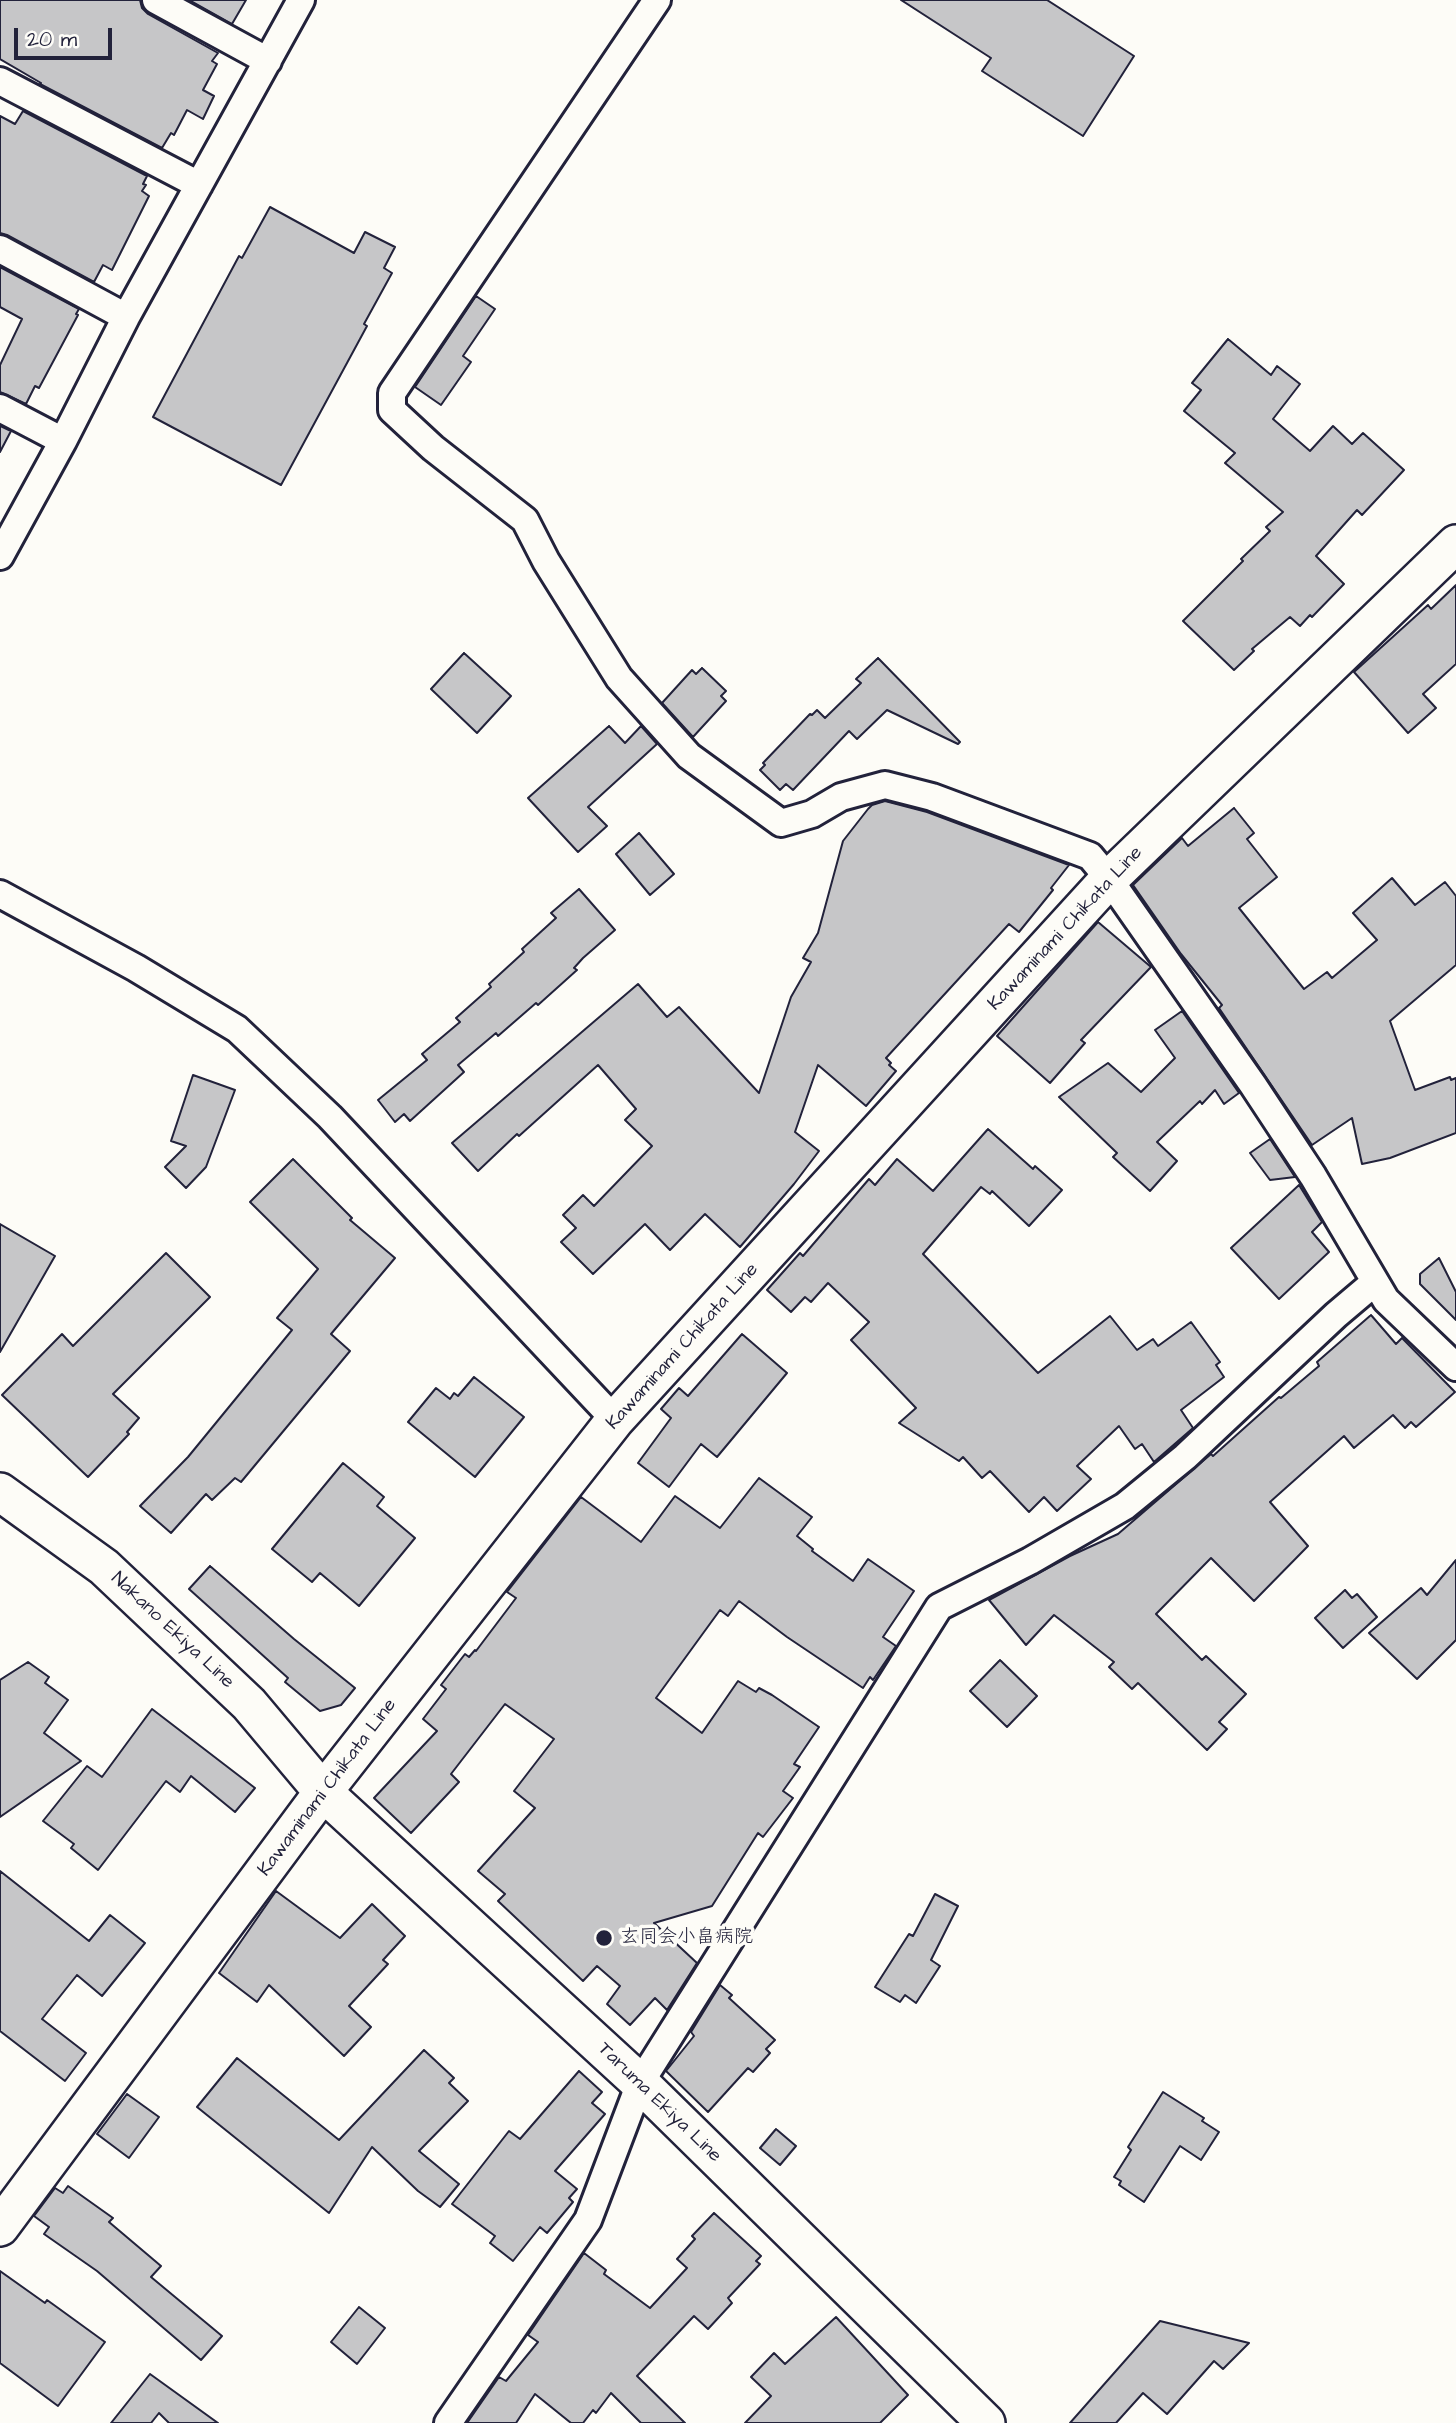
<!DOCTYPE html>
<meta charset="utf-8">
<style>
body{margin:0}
#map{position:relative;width:1456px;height:2423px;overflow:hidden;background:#fdfcf7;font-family:"Architects Daughter",sans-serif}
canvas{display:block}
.scale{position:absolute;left:14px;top:28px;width:98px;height:32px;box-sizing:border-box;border:4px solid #22223b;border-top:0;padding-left:9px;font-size:21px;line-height:24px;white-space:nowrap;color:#22223b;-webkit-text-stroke:5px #fdfcf7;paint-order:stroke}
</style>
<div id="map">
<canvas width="1456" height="2423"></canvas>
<div class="scale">20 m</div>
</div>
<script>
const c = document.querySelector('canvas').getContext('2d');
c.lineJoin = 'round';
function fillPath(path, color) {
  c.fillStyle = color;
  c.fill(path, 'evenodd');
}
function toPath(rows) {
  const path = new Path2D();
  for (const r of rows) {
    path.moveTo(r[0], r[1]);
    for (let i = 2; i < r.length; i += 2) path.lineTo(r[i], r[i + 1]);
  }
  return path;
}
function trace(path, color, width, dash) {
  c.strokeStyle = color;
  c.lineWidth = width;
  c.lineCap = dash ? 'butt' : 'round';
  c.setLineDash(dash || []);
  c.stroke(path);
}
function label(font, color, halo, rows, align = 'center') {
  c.font = font + ' "Architects Daughter","Klee One",sans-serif';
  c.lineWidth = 7;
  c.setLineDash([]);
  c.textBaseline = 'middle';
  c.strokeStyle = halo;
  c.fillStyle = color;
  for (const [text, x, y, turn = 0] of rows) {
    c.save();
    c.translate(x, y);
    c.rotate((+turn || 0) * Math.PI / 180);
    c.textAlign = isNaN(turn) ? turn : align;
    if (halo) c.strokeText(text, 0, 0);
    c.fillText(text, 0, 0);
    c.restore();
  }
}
const building = toPath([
 [0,0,140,0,142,8,148,14,218,53,212,61,217,64,203,90,214,96,203,119,187,110,174,135,171,133,162,148,40,84,41,83,0,59,0,0],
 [189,0,246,0,232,24,189,0],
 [901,0,1047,0,1134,56,1083,136,982,71,991,58,901,0],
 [23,111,147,176,143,184,146,185,142,191,149,196,112,270,103,265,94,282,7,235,0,233,0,116,15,124,23,111],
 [270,207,354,253,365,232,395,247,384,268,392,273,364,324,367,326,281,485,153,417,239,256,242,258,270,207],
 [0,267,79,309,76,314,78,315,39,388,35,386,26,404,0,392,0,365,22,319,0,307,0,267],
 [476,296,495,309,463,356,471,362,441,405,415,387,476,296],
 [1228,339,1271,375,1277,366,1300,384,1273,419,1310,451,1333,426,1352,444,1363,433,1404,470,1362,515,1357,510,1316,556,1344,584,1312,617,1310,615,1300,626,1290,617,1252,649,1254,651,1234,670,1183,621,1243,561,1241,559,1270,531,1266,527,1283,512,1225,463,1235,453,1184,411,1201,390,1192,383,1228,339],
 [0,426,11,431,0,452,0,426],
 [1456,585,1456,664,1423,694,1436,708,1408,733,1354,672,1428,605,1431,609,1456,585],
 [464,653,511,696,477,733,431,689,464,653],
 [878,658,960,742,958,744,887,710,857,739,849,731,793,790,786,784,780,790,760,770,765,765,763,763,810,714,812,715,817,710,825,718,861,683,856,679,878,658],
 [702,668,726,691,721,696,726,701,693,737,662,703,692,670,696,674,702,668],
 [609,726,625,743,641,726,657,744,588,807,607,826,578,852,528,798,609,726],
 [885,801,927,812,1069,865,1051,888,1053,890,1019,932,1009,924,886,1058,891,1063,889,1065,896,1071,866,1106,818,1065,795,1132,819,1151,794,1184,740,1247,705,1214,670,1250,645,1224,593,1274,561,1242,576,1228,563,1215,583,1195,594,1206,652,1146,625,1120,636,1109,598,1065,519,1136,517,1134,478,1171,452,1143,638,984,667,1017,679,1007,759,1093,791,997,811,962,803,958,818,933,843,841,868,809,872,805,885,801],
 [1234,808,1254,833,1247,839,1277,877,1239,908,1304,989,1327,972,1332,978,1377,940,1353,913,1392,878,1415,905,1445,882,1456,896,1456,965,1390,1021,1415,1090,1450,1077,1451,1080,1456,1078,1456,1133,1390,1158,1362,1164,1352,1118,1312,1145,1219,1008,1222,1005,1181,954,1133,885,1182,838,1188,846,1234,808],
 [639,833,674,874,650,895,616,854,639,833],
 [579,889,615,930,583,958,574,968,577,970,538,1005,536,1003,498,1036,496,1033,458,1065,464,1072,410,1121,404,1114,395,1122,378,1100,427,1060,422,1054,460,1022,456,1018,491,987,489,984,524,952,522,949,556,918,551,913,579,889],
 [1098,922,1151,967,1081,1040,1085,1043,1050,1083,997,1036,1098,922],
 [1182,1011,1239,1093,1224,1104,1215,1090,1202,1104,1200,1101,1157,1142,1177,1161,1150,1191,1113,1157,1117,1153,1059,1097,1108,1063,1141,1092,1175,1058,1155,1030,1182,1011],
 [193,1075,235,1090,206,1167,186,1188,165,1167,186,1146,171,1141,193,1075],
 [988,1129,1033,1169,1035,1166,1062,1190,1029,1226,992,1191,990,1194,981,1187,923,1254,1038,1373,1110,1316,1137,1350,1153,1339,1158,1346,1191,1322,1220,1362,1216,1365,1224,1377,1181,1410,1193,1428,1154,1462,1142,1444,1135,1449,1119,1426,1077,1466,1091,1479,1057,1511,1044,1497,1029,1512,990,1471,982,1478,963,1457,959,1461,899,1423,916,1408,851,1340,869,1322,828,1283,811,1302,805,1297,791,1312,767,1290,800,1253,803,1256,869,1179,875,1185,897,1159,933,1191,988,1129],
 [1270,1139,1295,1177,1270,1180,1250,1153,1270,1139],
 [293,1159,352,1218,350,1220,395,1258,331,1334,350,1351,241,1482,235,1478,212,1500,206,1494,171,1533,140,1506,188,1457,292,1330,277,1318,318,1269,250,1202,293,1159],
 [1299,1185,1322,1222,1312,1232,1329,1252,1279,1299,1231,1248,1299,1185],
 [0,1224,55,1256,0,1352,0,1224],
 [166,1253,210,1297,113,1394,139,1418,127,1432,129,1434,88,1477,2,1395,62,1334,73,1346,166,1253],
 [1439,1258,1456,1292,1456,1320,1420,1284,1420,1274,1439,1258],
 [1371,1315,1396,1344,1402,1338,1455,1392,1416,1427,1411,1422,1405,1428,1393,1415,1354,1448,1344,1436,1270,1502,1308,1546,1254,1601,1211,1558,1156,1614,1202,1660,1206,1656,1246,1694,1219,1722,1227,1729,1207,1750,1138,1683,1132,1689,1109,1667,1114,1662,1054,1615,1026,1645,989,1600,1070,1556,1118,1534,1211,1454,1213,1456,1279,1397,1281,1398,1319,1366,1317,1362,1371,1315],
 [742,1334,787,1373,717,1457,701,1444,669,1487,638,1463,671,1418,661,1409,679,1388,688,1396,742,1334],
 [474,1377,524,1417,475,1477,408,1422,436,1388,450,1399,454,1393,458,1396,474,1377],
 [343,1463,384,1497,377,1506,415,1538,359,1606,320,1573,312,1582,272,1549,343,1463],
 [759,1478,812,1517,797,1536,813,1549,812,1551,853,1581,868,1559,914,1591,883,1637,896,1646,873,1680,870,1677,863,1688,787,1637,739,1601,728,1616,720,1610,656,1698,702,1733,738,1681,756,1692,759,1688,772,1695,819,1727,794,1764,800,1767,783,1791,793,1798,763,1837,758,1833,712,1906,654,1923,697,1963,667,2010,655,1998,630,2025,607,2004,620,1986,597,1966,583,1981,498,1901,505,1894,478,1871,535,1808,514,1791,554,1739,505,1704,451,1774,459,1782,411,1833,374,1798,437,1731,423,1719,446,1689,441,1685,465,1654,469,1657,475,1650,476,1651,516,1598,507,1592,581,1497,641,1542,675,1496,720,1528,759,1478],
 [1456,1560,1456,1640,1417,1679,1369,1633,1421,1588,1427,1595,1456,1560],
 [210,1566,294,1639,355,1688,341,1705,320,1711,285,1682,288,1678,189,1589,210,1566],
 [1345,1590,1352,1598,1357,1594,1377,1617,1343,1648,1315,1618,1345,1590],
 [1000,1660,1037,1696,1007,1727,970,1691,1000,1660],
 [28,1662,49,1677,45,1683,68,1700,44,1733,81,1761,0,1817,0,1680,28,1662],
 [152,1709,255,1788,235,1812,191,1776,180,1792,166,1781,98,1870,71,1848,74,1844,43,1821,87,1766,102,1777,152,1709],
 [0,1871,89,1941,110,1915,145,1943,102,1996,77,1975,42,2019,86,2053,65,2081,0,2031,0,1871],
 [276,1891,340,1938,372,1904,405,1936,383,1960,388,1964,349,2006,371,2027,344,2056,269,1985,257,2002,219,1973,276,1891],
 [935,1894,958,1906,931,1960,940,1966,916,2003,905,1995,900,2002,875,1987,909,1934,913,1936,935,1894],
 [720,1985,732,1995,729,1998,775,2040,766,2049,770,2053,753,2072,748,2068,708,2112,666,2071,694,2036,691,2032,720,1985],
 [424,2050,454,2078,449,2083,468,2101,419,2151,459,2184,440,2207,418,2191,372,2147,329,2213,197,2107,237,2058,339,2140,424,2050],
 [579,2071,602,2092,592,2103,605,2114,555,2171,577,2189,569,2198,573,2202,547,2233,540,2227,513,2261,490,2243,495,2236,452,2204,509,2131,520,2139,579,2071],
 [1163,2092,1204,2118,1202,2121,1219,2132,1201,2160,1180,2146,1144,2202,1119,2185,1121,2181,1114,2177,1131,2150,1128,2147,1163,2092],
 [127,2094,159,2117,129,2158,97,2134,127,2094],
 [776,2129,796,2146,780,2165,760,2148,776,2129],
 [68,2186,113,2218,109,2222,161,2266,151,2277,222,2336,201,2360,97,2271,44,2234,49,2227,34,2216,55,2188,63,2193,68,2186],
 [714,2213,761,2256,756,2261,760,2264,728,2298,732,2303,708,2329,694,2316,637,2376,685,2423,641,2423,611,2393,596,2413,593,2410,583,2423,571,2423,535,2394,516,2423,467,2423,499,2377,506,2381,538,2342,528,2335,584,2253,606,2270,604,2274,650,2308,687,2268,677,2259,695,2239,692,2236,714,2213],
 [0,2271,45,2303,47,2300,54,2305,105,2342,58,2406,0,2363,0,2271],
 [359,2307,385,2328,357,2364,331,2342,359,2307],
 [836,2317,908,2395,880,2423,745,2423,771,2396,751,2377,774,2353,785,2364,836,2317],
 [1160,2321,1249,2343,1223,2369,1214,2361,1167,2414,1143,2393,1116,2423,1070,2423,1160,2321],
 [150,2374,218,2423,169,2423,159,2413,151,2423,111,2423,150,2374]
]);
fillPath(building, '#c6c6c8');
trace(building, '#22223b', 2);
const minor = toPath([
 [156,0,268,61],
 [657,0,392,393,392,410,433,448,525,520,546,561,619,678,689,756,781,823,812,814,841,797,885,785,932,797,1090,856,1109,879,1253,1085,1313,1176,1386,1300,1456,1367],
 [0,81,199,185],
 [0,249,126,317],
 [0,408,63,441],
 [0,556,63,441,126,317,301,0],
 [0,894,136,968,237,1029,330,1117,615,1420],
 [448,2423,588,2220,640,2083,939,1607,1030,1561,1125,1506,1185,1457,1336,1315,1375,1282]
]);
const secondary = toPath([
 [0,1492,104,1567,249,1704,323,1792,640,2083,986,2423],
 [0,2227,323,1792,615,1420,1109,879,1456,544]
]);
trace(minor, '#22223b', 32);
trace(secondary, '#22223b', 42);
trace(minor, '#fdfcf7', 26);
trace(secondary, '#fdfcf7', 37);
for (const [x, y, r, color] of [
 [604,1938,9,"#22223b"]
]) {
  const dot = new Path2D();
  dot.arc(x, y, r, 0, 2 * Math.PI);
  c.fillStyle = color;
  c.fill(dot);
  trace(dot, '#fdfcf7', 2.5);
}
label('19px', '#22223b', '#fdfcf7', [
 ["Kawaminami Chikata Line",1066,929,-47],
 ["Kawaminami Chikata Line",683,1347,-48],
 ["Nakano Ekiya Line",172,1631,43],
 ["Kawaminami Chikata Line",328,1788,-53],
 ["Taruma Ekiya Line",659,2103,44]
]);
label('19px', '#22223b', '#fdfcf7', [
 ["玄同会小畠病院",620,1938]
], 'left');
</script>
